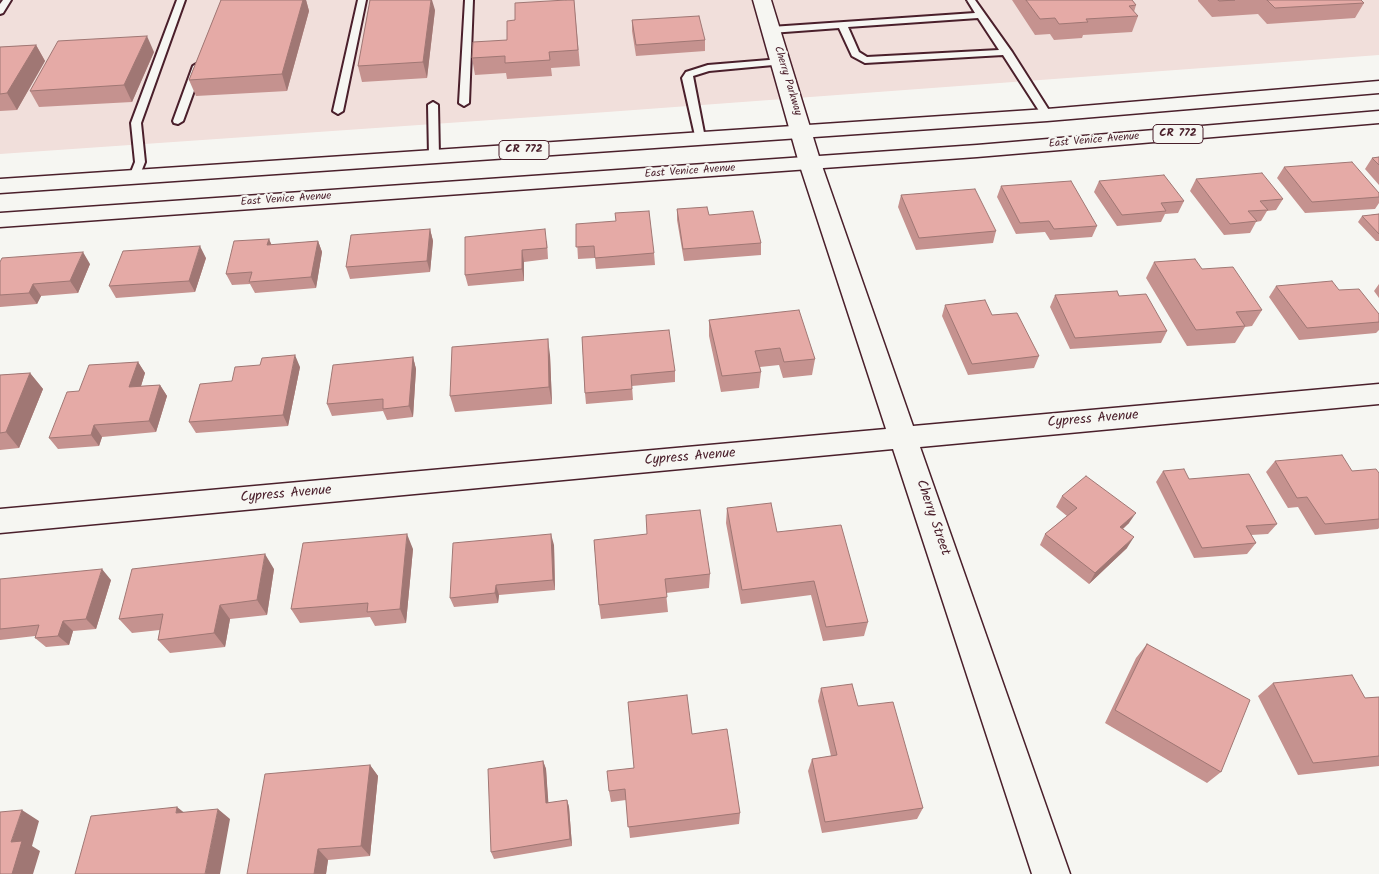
<!DOCTYPE html>
<style>
body{margin:0}
canvas{display:block;background:#f6f6f2}
</style>
<canvas width="1379" height="874"></canvas>
<script>
const c = document.querySelector('canvas').getContext('2d');
c.lineJoin = 'round';
function fillPath(path, color) {
  c.fillStyle = color;
  c.fill(path, 'evenodd');
}
function toPath(rows) {
  const path = new Path2D();
  for (const r of rows) {
    path.moveTo(r[0], r[1]);
    for (let i = 2; i < r.length; i += 2) path.lineTo(r[i], r[i + 1]);
  }
  return path;
}
function trace(path, color, width, dash) {
  c.strokeStyle = color;
  c.lineWidth = width;
  c.lineCap = dash ? 'butt' : 'round';
  c.setLineDash(dash || []);
  c.stroke(path);
}
function label(font, color, halo, rows, align = 'center') {
  c.font = font + ' Kalam,sans-serif';
  c.lineWidth = 4.5;
  c.setLineDash([]);
  c.textBaseline = 'middle';
  c.strokeStyle = halo;
  c.fillStyle = color;
  for (const [text, x, y, turn = 0] of rows) {
    c.save();
    c.translate(x, y);
    c.rotate((+turn || 0) * Math.PI / 180);
    c.textAlign = isNaN(turn) ? turn : align;
    if (halo) c.strokeText(text, 0, 0);
    c.fillText(text, 0, 0);
    c.restore();
  }
}
fillPath(toPath([
 [0,0,1379,0,1379,55,607,112,0,154]
]), '#f1dfdb');
const lane = toPath([
 [3,0,11,0,3,13,0,14,0,4,3,0],
 [177,0,185,0,141,123,145,162,139,177,134,180,129,177,135,162,131,123,177,0],
 [358,0,366,0,343,111,338,114,333,111,358,0],
 [465,0,473,0,469,103,464,106,459,103,465,0],
 [967,0,975,0,1012,52,1052,115,1051,117,1043,117,1003,55,865,63,852,56,839,28,771,33,766,30,771,27,975,13,967,0],
 [978,18,999,50,867,57,859,52,848,27,978,18],
 [781,59,784,60,784,64,709,71,693,76,705,138,704,140,696,140,682,78,686,72,708,65,781,59],
 [198,63,203,66,183,121,178,124,174,123,173,121,193,66,198,63],
 [433,102,438,105,439,156,434,159,429,156,428,105,433,102]
]);
const street = toPath([
 [753,0,771,0,821,163,913,426,1379,384,1379,404,920,447,1070,874,1032,874,893,449,0,533,0,509,886,429,799,163,753,0]
]);
const primary = toPath([
 [1379,81,1379,93,1047,121,0,193,0,179,1047,109,1379,81],
 [1379,111,1379,123,977,157,0,227,0,213,977,145,1379,111]
]);
trace(lane, '#4a1f2b', 4);
trace(street, '#4a1f2b', 3);
trace(primary, '#4a1f2b', 3);
fillPath(lane, '#f6f6f2');
fillPath(street, '#f6f6f2');
fillPath(primary, '#f6f6f2');
fillPath(toPath([
 [221,0,306,0,309,11,287,91,196,96,189,80],
 [574,0,580,66,551,68,552,76,507,79,506,73,475,75,472,58,507,40,515,20],
 [1012,0,1132,0,1136,5,1134,12,1138,16,1132,32,1083,35,1082,38,1054,40,1050,34,1035,35],
 [1198,0,1361,0,1364,3,1355,18,1267,24,1258,14,1212,17,1198,1],
 [435,10,427,78,362,82,358,66],
 [632,20,705,40,705,51,636,56,632,31],
 [36,45,45,61,17,110,0,111,0,47],
 [154,52,132,102,39,107,30,91],
 [1379,157,1379,185,1365,169,1372,158],
 [1284,167,1379,193,1379,203,1375,209,1305,213,1277,178],
 [1196,179,1283,199,1276,210,1267,211,1261,221,1256,222,1250,233,1224,235,1190,191],
 [1099,181,1184,201,1178,213,1165,214,1161,222,1117,226,1094,192],
 [1001,186,1097,226,1092,237,1050,240,1045,232,1016,234,997,197],
 [901,195,996,231,993,243,916,250,898,207],
 [677,209,709,215,761,243,761,255,684,261,677,220],
 [1379,214,1379,241,1376,241,1358,222,1362,216],
 [576,224,654,253,655,265,596,269,595,258,578,259],
 [430,229,433,241,430,272,350,279,346,267],
 [465,237,547,241,548,259,524,262,524,281,468,286,465,275],
 [269,239,271,245,318,241,322,252,316,288,255,293,250,284,232,285,226,274],
 [206,258,195,292,116,298,109,286],
 [0,262,90,264,78,293,41,296,37,304,0,307],
 [1154,262,1202,269,1262,310,1252,326,1245,327,1235,343,1187,346,1146,278],
 [1379,284,1379,298,1374,291],
 [1276,286,1339,290,1379,314,1379,330,1376,333,1299,340,1269,297],
 [1055,295,1119,296,1167,331,1161,343,1070,349,1050,307],
 [945,305,992,315,1039,356,1034,368,968,375,942,316],
 [709,320,815,359,812,375,783,378,779,365,760,367,761,372,759,388,721,392,709,336],
 [582,337,675,371,675,382,632,386,633,400,586,404,585,393],
 [550,355,552,404,455,412,450,396],
 [413,357,416,369,413,417,387,420,383,411,332,416,327,404],
 [138,362,145,373,141,386,160,385,167,396,156,432,102,437,99,446,58,449,49,438,79,391],
 [300,367,288,426,196,433,189,422,232,381],
 [30,373,43,389,19,448,0,450,0,375],
 [1275,461,1352,471,1379,473,1379,528,1378,529,1315,535,1298,507,1288,508,1266,472],
 [1163,471,1189,479,1277,524,1268,534,1251,535,1256,543,1247,554,1194,558,1156,482],
 [1062,496,1129,523,1123,529,1127,548,1089,584,1040,545,1045,534,1067,516,1056,507],
 [727,508,777,532,868,622,864,636,823,641,811,595,741,604,726,523],
 [594,540,710,574,709,588,666,593,668,612,601,619,599,605],
 [554,545,555,590,499,595,498,603,454,607,450,598],
 [413,549,406,623,375,626,370,617,300,623,291,609],
 [274,569,267,615,230,619,225,647,170,653,158,640,160,630,132,633,119,619],
 [0,579,111,580,96,629,73,631,69,645,46,647,35,638,35,636,0,640],
 [1147,644,1221,772,1207,783,1105,723,1136,658],
 [1273,683,1365,698,1379,697,1379,766,1298,775,1258,696],
 [821,688,858,706,923,808,917,819,822,833,808,771,812,759,831,756,818,701],
 [692,734,740,813,739,824,630,838,626,800,611,802,609,791,634,768],
 [543,761,546,769,548,803,567,800,569,807,572,846,494,859,491,852],
 [370,765,378,776,370,856,328,860,326,874,247,874]
]), '#c5928f');
fillPath(toPath([
 [303,0,306,0,309,11,287,91,282,74],
 [431,0,432,0,435,10,427,78,423,62],
 [147,36,154,52,132,102,124,85],
 [36,45,45,61,17,110,7,93],
 [430,229,433,241,430,272,427,261],
 [269,239,274,250,267,245],
 [318,241,322,252,316,288,311,277],
 [200,246,206,258,195,292,189,281],
 [522,250,524,262,524,281,522,269],
 [83,252,90,264,78,293,70,281],
 [33,284,41,296,37,304,29,293],
 [548,339,550,355,552,404,549,387],
 [295,355,300,367,288,426,283,415],
 [413,357,416,369,413,417,409,406],
 [138,362,145,373,137,399,129,387],
 [30,373,43,389,19,448,6,432],
 [160,385,167,396,156,432,149,421],
 [94,425,102,437,99,446,91,435],
 [1136,513,1129,523,1113,537,1120,527],
 [407,534,413,549,406,623,400,609],
 [551,534,554,545,555,590,553,580],
 [1134,537,1127,548,1089,584,1095,573],
 [265,554,274,569,267,615,257,600],
 [102,569,111,580,96,629,86,619],
 [496,585,499,595,498,603,495,593],
 [220,605,230,619,225,647,214,633],
 [63,621,73,631,69,645,58,636],
 [543,761,546,769,549,811,546,803],
 [370,765,378,776,370,856,361,846],
 [567,800,569,807,572,846,570,839],
 [177,807,191,818,176,813],
 [218,809,230,819,220,874,205,874],
 [22,810,39,821,32,846,40,851,33,874,12,874,11,842],
 [318,849,328,860,326,874,314,874]
]), '#a07774');
const building = toPath([
 [221,0,303,0,282,74,189,80,221,0],
 [370,0,431,0,423,62,358,66,370,0],
 [566,0,574,0,578,50,549,52,550,60,505,63,505,56,472,58,473,42,507,40,507,21,515,20,515,3,566,0],
 [1026,0,1132,0,1136,5,1129,6,1138,16,1086,19,1088,22,1059,24,1055,18,1040,19,1026,0],
 [1218,0,1235,0,1219,1,1218,0],
 [1267,0,1361,0,1364,3,1275,8,1267,0],
 [699,16,705,40,636,45,632,20,699,16],
 [147,36,124,85,30,91,58,41,147,36],
 [36,45,7,93,0,94,0,47,36,45],
 [1379,157,1379,165,1372,158,1379,157],
 [1352,162,1379,193,1379,197,1312,202,1284,167,1352,162],
 [1262,173,1283,199,1260,201,1268,210,1248,211,1257,221,1230,224,1196,179,1262,173],
 [1164,175,1184,201,1161,203,1166,211,1122,215,1099,181,1164,175],
 [1071,181,1097,226,1054,229,1049,221,1020,223,1001,186,1071,181],
 [975,189,996,231,919,238,901,195,975,189],
 [707,207,709,215,753,211,761,243,683,249,677,209,707,207],
 [649,211,654,253,595,258,594,246,576,247,576,224,616,221,615,213,649,211],
 [1379,214,1379,234,1362,216,1379,214],
 [430,229,427,261,346,267,351,235,430,229],
 [545,229,547,248,522,250,522,269,465,275,465,237,545,229],
 [269,239,267,245,318,241,311,277,249,282,252,272,226,274,234,241,269,239],
 [200,246,189,281,109,286,123,251,200,246],
 [83,252,70,281,33,284,29,293,0,295,0,262,2,258,83,252],
 [1195,259,1202,269,1233,267,1262,310,1236,312,1245,326,1196,330,1154,262,1195,259],
 [1332,281,1339,290,1359,289,1379,314,1379,322,1307,328,1276,286,1332,281],
 [1117,291,1119,296,1146,294,1167,331,1075,338,1055,295,1117,291],
 [985,300,992,315,1017,313,1039,356,972,364,945,305,985,300],
 [799,310,815,359,784,362,780,348,755,351,761,372,722,376,709,320,799,310],
 [669,330,675,371,631,375,632,389,585,393,582,337,669,330],
 [548,339,549,387,450,396,452,347,548,339],
 [295,355,283,415,189,422,200,384,232,381,235,367,260,365,262,358,295,355],
 [413,357,409,406,383,409,383,399,327,404,333,365,413,357],
 [138,362,129,387,160,385,149,421,94,425,91,435,49,438,67,392,79,391,89,365,138,362],
 [30,373,6,432,0,433,0,375,30,373],
 [1342,455,1352,471,1376,469,1379,473,1379,519,1325,524,1307,497,1297,498,1275,461,1342,455],
 [1184,469,1189,479,1249,474,1277,524,1246,526,1256,543,1202,548,1163,471,1184,469],
 [1086,476,1136,513,1120,527,1134,537,1095,573,1045,534,1077,508,1062,496,1086,476],
 [771,503,777,532,841,525,868,622,826,627,814,581,742,590,727,508,771,503],
 [700,510,710,574,665,579,667,597,599,605,594,540,647,534,646,515,700,510],
 [407,534,400,609,367,612,368,603,291,609,303,543,407,534],
 [551,534,553,580,496,585,495,593,450,598,453,543,551,534],
 [265,554,257,600,220,605,214,633,158,640,163,614,119,619,132,569,265,554],
 [102,569,86,619,63,621,58,636,35,638,39,625,0,629,0,579,102,569],
 [1147,644,1250,700,1221,772,1115,710,1147,644],
 [1352,675,1365,698,1379,697,1379,756,1313,763,1273,683,1352,675],
 [852,684,858,706,893,702,923,808,825,822,812,759,837,755,821,688,852,684],
 [687,695,692,734,727,729,740,813,628,827,625,789,609,791,607,771,634,768,628,702,687,695],
 [543,761,546,803,567,800,570,839,491,852,488,769,543,761],
 [370,765,361,846,318,849,314,874,247,874,265,774,370,765],
 [177,807,176,813,218,809,205,874,75,874,91,816,177,807],
 [22,810,11,842,22,841,12,874,0,874,0,812,22,810]
]);
fillPath(building, '#e5aaa6');
trace(building, '#a07774', 1);
label('11px', '#4a1f2b', '#f6f6f2', [
 ["Cherry Parkway",787,81,73],
 ["East Venice Avenue",1094,141,-5],
 ["East Venice Avenue",690,172,-4],
 ["East Venice Avenue",286,200,-4]
]);
for (const [x, y, w] of [
 [1178,134,50],
 [524,150,50]
]) {
  const box = new Path2D();
  box.roundRect(x - w / 2, y - 9.5, w, 19, 4);
  c.fillStyle = '#f6f6f2';
  c.fill(box);
  trace(box, '#4a1f2b', 1);
}
label('bold 12px', '#4a1f2b', null, [
 ["CR 772",1178,134],
 ["CR 772",524,150]
]);
label('14px', '#4a1f2b', '#f6f6f2', [
 ["Cypress Avenue",1093,420,-5],
 ["Cypress Avenue",690,458,-5],
 ["Cypress Avenue",286,495,-5],
 ["Cherry Street",932,518,71]
]);
</script>
